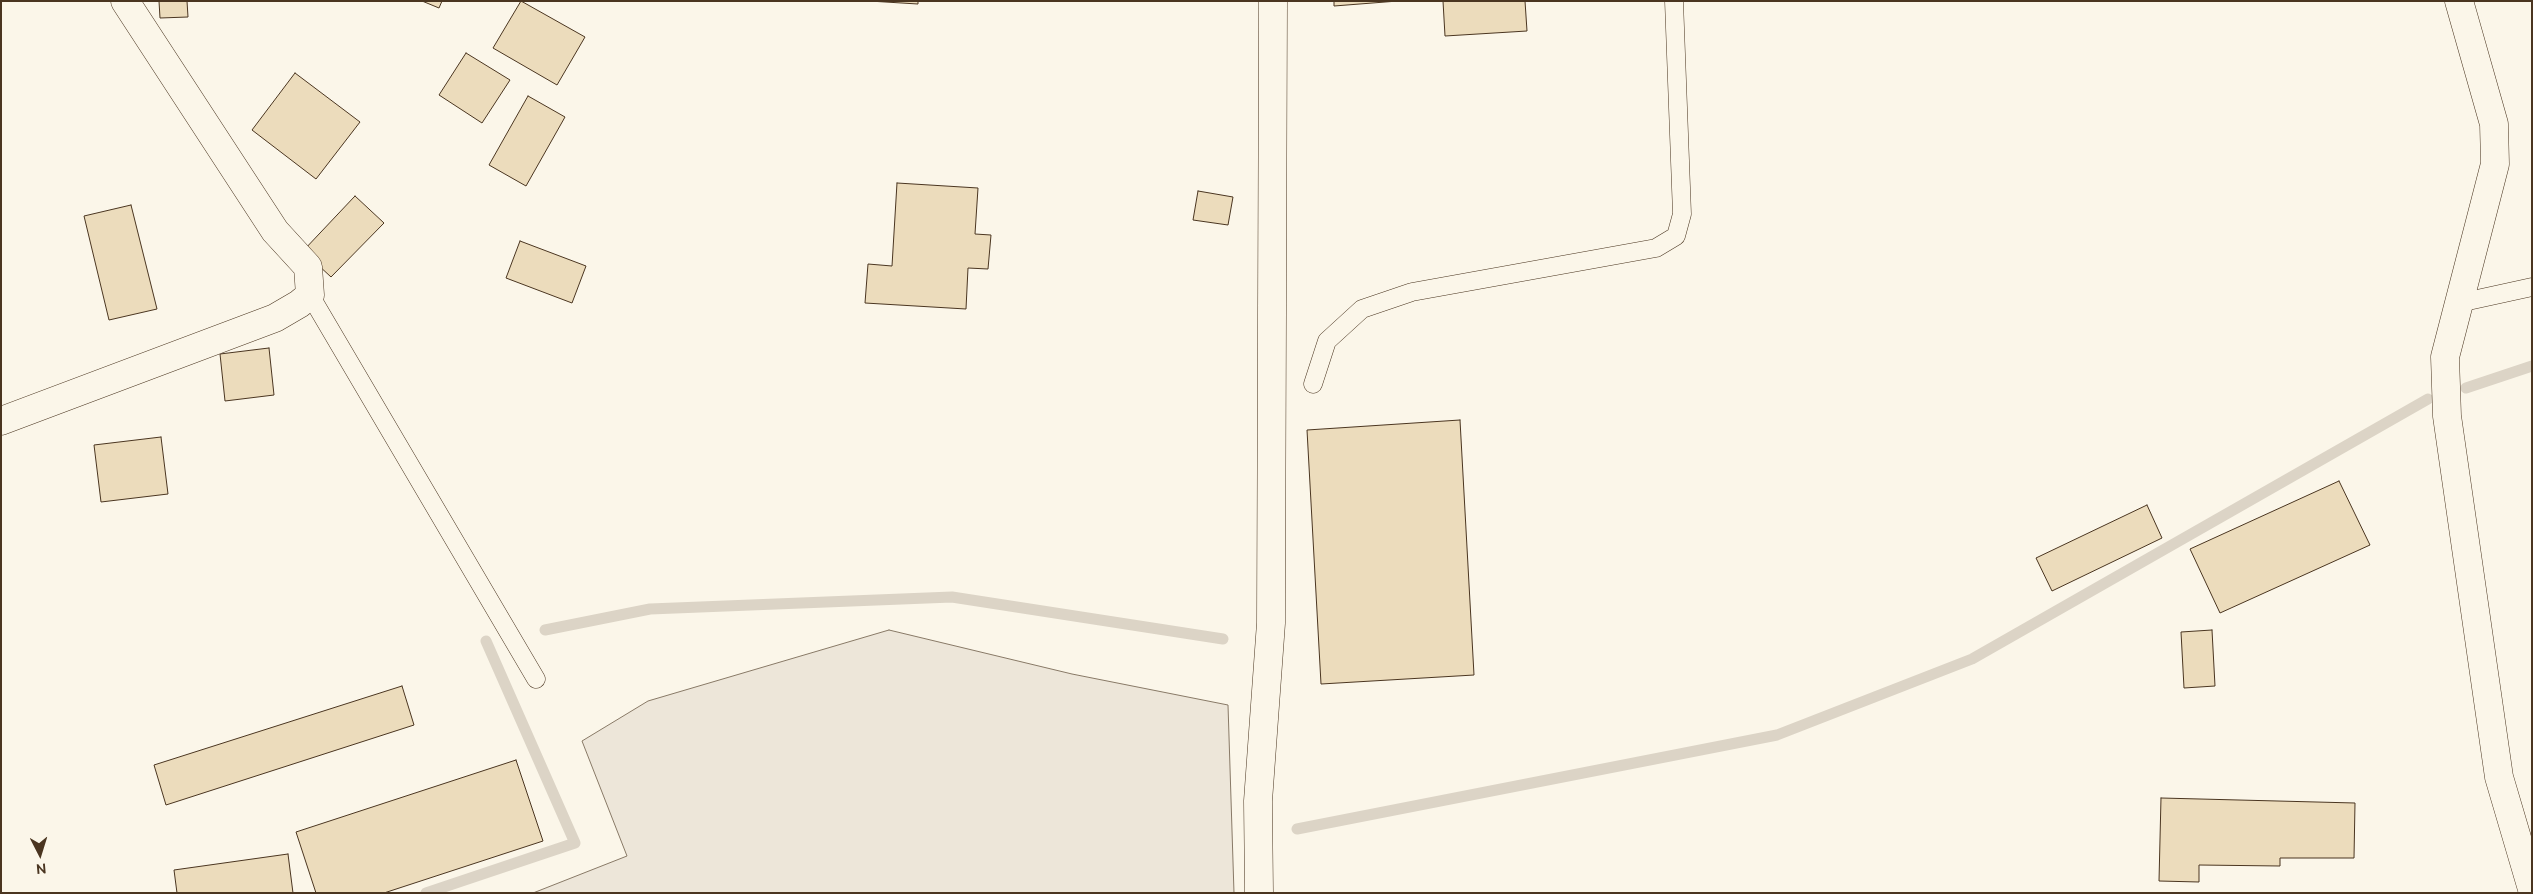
<!DOCTYPE html>
<style>
body{margin:0}
#map{position:relative;width:2533px;height:894px;overflow:hidden;background:#fbf6e9;font-family:Ubuntu,sans-serif}
canvas{display:block}
.frame{position:absolute;inset:0;border:2px solid #4a3520;pointer-events:none}
.north{position:absolute;left:15px;top:829px;width:50px;height:50px;-webkit-text-stroke:4px #fbf6e9;paint-order:stroke;rotate:175deg;font-size:14px;font-weight:700;line-height:20px;text-align:center;color:#4a3520}
.north::after{content:'';display:block;margin:auto;width:18px;height:22px;background:#4a3520;clip-path:polygon(50% 0,100% 100%,50% 72%,0 100%)}
</style>
<div id="map">
<canvas width="2533" height="894"></canvas>
<div class="frame"></div>
<div class="north">N</div>
</div>
<script>
const c = document.querySelector('canvas').getContext('2d');
c.lineJoin = 'round';
function fillPath(path, color) {
  c.fillStyle = color;
  c.fill(path, 'evenodd');
}
function toPath(rows) {
  const path = new Path2D();
  for (const r of rows) {
    path.moveTo(r[0], r[1]);
    for (let i = 2; i < r.length; i += 2) path.lineTo(r[i], r[i + 1]);
  }
  return path;
}
function trace(path, color, width, dash) {
  c.strokeStyle = color;
  c.lineWidth = width;
  c.lineCap = dash ? 'butt' : 'round';
  c.setLineDash(dash || []);
  c.stroke(path);
}
const green = toPath([
 [889,630,1072,674,1228,705,1234,893,533,893,627,856,582,741,648,701,889,630]
]);
fillPath(green, '#ede6d9');
trace(green, '#887966', 1);
trace(toPath([
 [2466,388,2532,366],
 [545,630,650,609,952,597,1223,639],
 [1297,829,1777,735,1972,659,2428,399],
 [426,893,575,843,486,641]
]), '#dcd4c6', 11);
const building = toPath([
 [159,1,187,1,188,17,160,18,159,1],
 [422,1,442,1,439,8,422,1],
 [521,1,585,37,557,85,493,48,521,1],
 [869,1,918,1,918,4,869,1],
 [1334,1,1398,1,1334,6,1334,1],
 [1443,1,1525,1,1527,31,1445,36,1443,1],
 [466,53,510,80,482,123,439,95,466,53],
 [295,73,360,122,316,179,252,130,295,73],
 [528,96,565,117,526,186,489,165,528,96],
 [897,183,978,188,975,234,991,235,988,269,968,268,966,309,865,303,868,264,892,266,897,183],
 [1198,191,1233,197,1228,225,1193,220,1198,191],
 [355,196,384,223,331,277,303,251,355,196],
 [131,205,157,309,109,320,84,216,131,205],
 [520,241,586,266,572,303,506,278,520,241],
 [269,348,274,395,225,401,220,354,269,348],
 [1460,420,1474,675,1321,684,1307,430,1460,420],
 [161,437,168,494,101,502,94,445,161,437],
 [2339,481,2370,545,2220,613,2190,549,2339,481],
 [2147,505,2162,538,2052,591,2036,558,2147,505],
 [2212,630,2215,686,2184,688,2181,632,2212,630],
 [402,686,414,725,166,805,154,765,402,686],
 [516,760,543,841,384,893,316,893,296,832,516,760],
 [2161,798,2355,803,2354,858,2280,858,2280,866,2199,865,2199,882,2159,881,2161,798],
 [288,854,293,893,177,893,174,870,288,854]
]);
fillPath(building, '#ecdcbc');
trace(building, '#4a3520', 1);
const lane = toPath([
 [310,295,536,679],
 [2459,303,2532,287],
 [1313,384,1327,341,1362,309,1412,292,1656,248,1676,236,1682,214,1674,1]
]);
const street = toPath([
 [1,421,275,318,299,304,310,295,308,267,275,231,125,1],
 [1259,893,1258,801,1271,623,1273,1]
]);
const secondary = toPath([
 [2459,1,2494,124,2495,164,2445,357,2447,416,2499,777,2532,889]
]);
trace(lane, '#4a3520', 19);
trace(street, '#4a3520', 29);
trace(secondary, '#4a3520', 29);
trace(lane, '#fbf6e9', 18);
trace(street, '#fbf6e9', 28);
trace(secondary, '#fbf6e9', 28);
</script>
